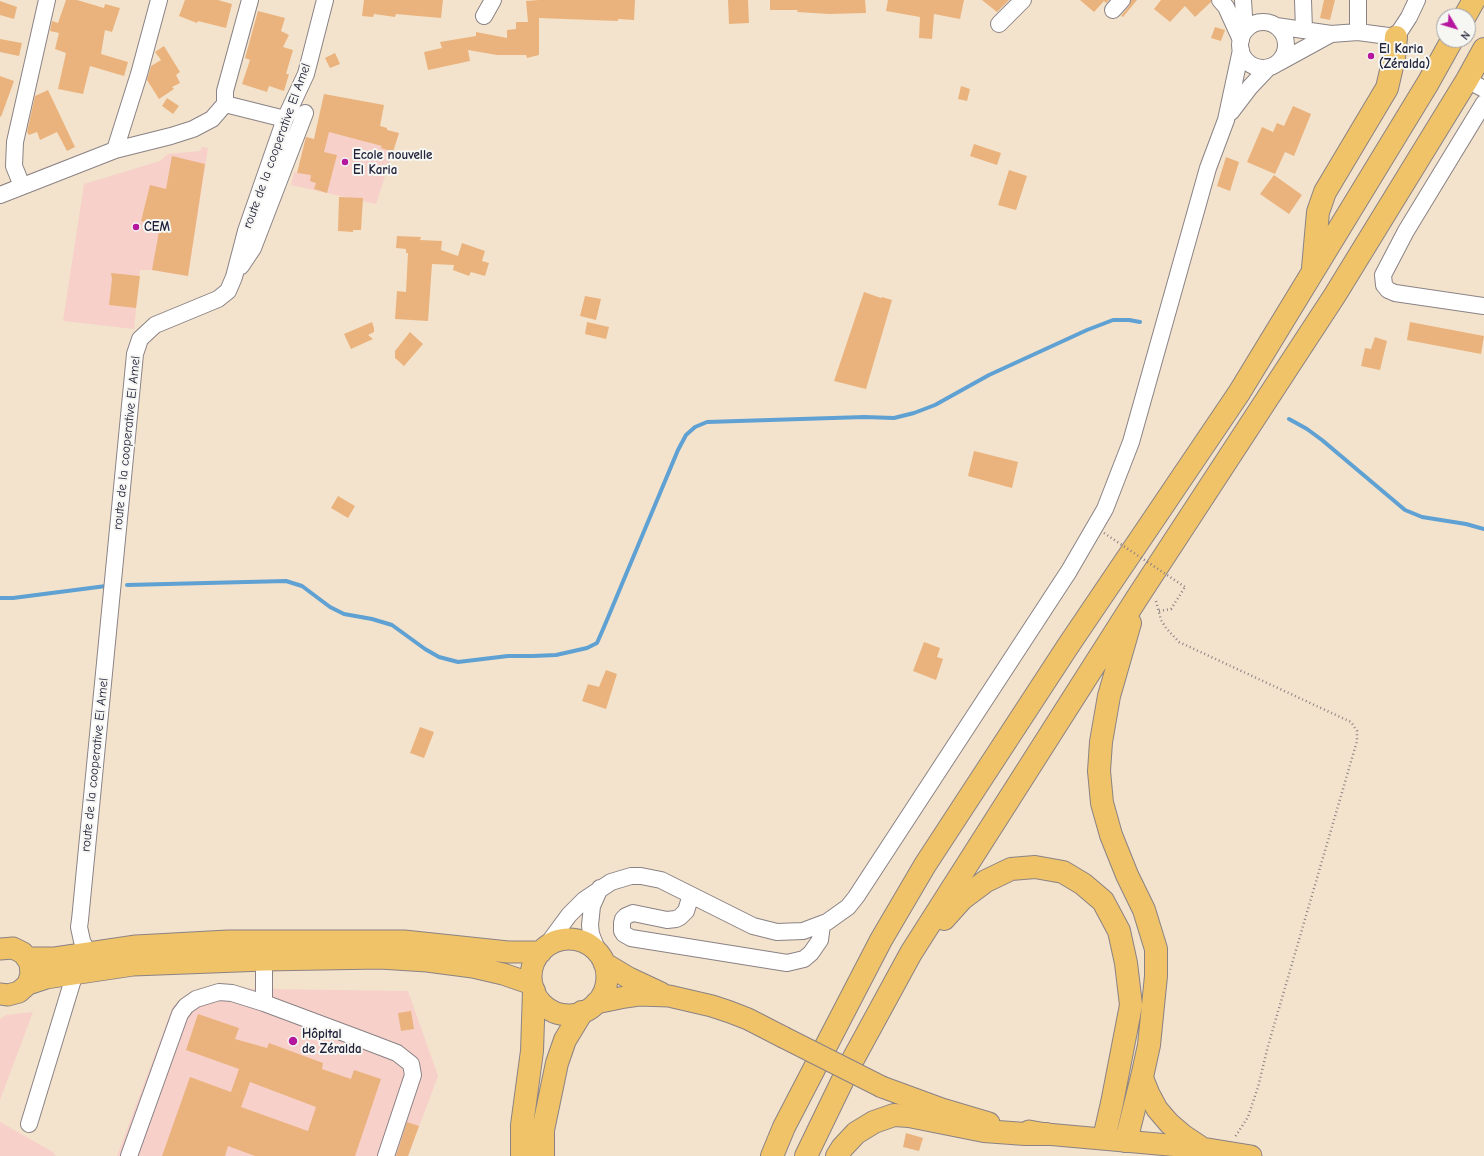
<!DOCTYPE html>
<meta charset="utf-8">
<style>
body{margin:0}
#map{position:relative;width:1484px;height:1156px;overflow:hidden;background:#f3e3cc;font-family:"Comic Neue",sans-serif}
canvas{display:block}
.north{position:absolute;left:1436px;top:8px;width:40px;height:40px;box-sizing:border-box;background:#f6f6f2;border:1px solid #a1a1a9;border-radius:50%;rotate:128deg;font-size:11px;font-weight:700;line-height:16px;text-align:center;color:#22223b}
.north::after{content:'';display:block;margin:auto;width:14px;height:18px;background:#b5179e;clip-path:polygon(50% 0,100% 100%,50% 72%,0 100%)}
</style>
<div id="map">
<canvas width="1484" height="1156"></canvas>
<div class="north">N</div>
</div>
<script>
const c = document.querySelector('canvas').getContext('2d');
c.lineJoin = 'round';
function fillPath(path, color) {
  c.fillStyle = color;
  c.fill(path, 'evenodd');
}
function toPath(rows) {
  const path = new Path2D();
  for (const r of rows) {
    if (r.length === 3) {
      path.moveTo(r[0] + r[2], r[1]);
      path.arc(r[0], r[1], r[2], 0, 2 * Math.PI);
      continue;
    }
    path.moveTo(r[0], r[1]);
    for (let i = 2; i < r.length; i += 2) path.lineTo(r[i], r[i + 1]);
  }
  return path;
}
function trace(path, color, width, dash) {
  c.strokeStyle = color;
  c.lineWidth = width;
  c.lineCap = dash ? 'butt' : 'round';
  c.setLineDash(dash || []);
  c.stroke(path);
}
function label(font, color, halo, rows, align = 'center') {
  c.font = font + ' "Comic Neue",sans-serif';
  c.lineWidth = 4;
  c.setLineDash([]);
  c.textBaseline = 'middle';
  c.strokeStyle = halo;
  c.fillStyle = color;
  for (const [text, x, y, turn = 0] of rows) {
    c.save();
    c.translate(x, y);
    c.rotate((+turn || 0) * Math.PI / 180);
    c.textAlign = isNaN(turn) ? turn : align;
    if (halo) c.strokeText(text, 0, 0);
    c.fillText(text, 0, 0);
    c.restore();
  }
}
fillPath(toPath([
 [332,113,387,128,387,130,399,133,376,204,291,185,294,172,297,173,306,137,314,139],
 [202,147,208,148,188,276,152,270,140,270,134,329,63,321,84,184,160,161,168,154,200,151],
 [200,988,408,991,438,1076,408,1156,117,1156,173,1006],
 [33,1012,0,1100,0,1019,6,1015],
 [0,1122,53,1152,56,1156,0,1156]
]), '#f7d0ca');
trace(toPath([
 [1289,419,1307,429,1322,440,1405,510,1422,517,1466,524,1484,529],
 [127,585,286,581,302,586,330,607,344,614,372,619,392,625,425,649,439,657,458,662,508,656,533,656,556,655,587,648,597,643,604,627,678,450,686,435,695,427,707,422,864,417,894,418,914,413,935,405,989,375,1087,330,1113,320,1129,320,1140,322],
 [0,598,13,598,106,586]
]), '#5fa1d3', 4);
fillPath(toPath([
 [66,0,77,0,104,8,105,4,120,8,112,32,105,30,101,54,128,62,124,76,90,66,83,94,58,89,66,53,55,49,59,33,50,31,52,21,58,23],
 [185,0,218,0,232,4,226,28,198,21,197,23,179,16],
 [364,0,443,0,441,18,396,14,395,17,374,14,373,17,362,16],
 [539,0,635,0,634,20,618,19,618,21,539,18,539,55,527,58,526,55,497,55,468,50,470,61,428,70,424,52,442,48,440,42,476,36,476,32,507,38,507,30,516,29,516,22,528,22,526,1],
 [728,0,748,0,749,23,729,24],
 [770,0,865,0,866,13,829,14,797,12,798,10,770,10],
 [888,0,964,0,960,19,934,14,932,39,919,38,920,17,886,11],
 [982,0,1009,0,997,12],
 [1080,0,1109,0,1106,3,1104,1,1094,12],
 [1131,0,1137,0,1123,17,1121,16,1129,6],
 [1161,0,1211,0,1211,2,1195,17,1185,6,1170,22,1154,9],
 [1324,0,1335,0,1330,20,1320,18],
 [0,1,17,7,14,19,0,15],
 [258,11,285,18,281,31,289,35,283,47,293,50,286,74,289,74,284,91,269,86,267,92,242,84,250,60,245,58],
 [1215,27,1225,30,1221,41,1211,38],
 [0,39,22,43,19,56,0,52],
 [164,46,180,72,176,75,180,83,172,87,174,89,159,99,147,80,151,66,161,60,155,52],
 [335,53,340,64,330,68,325,58],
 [0,76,14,81,1,117,0,116],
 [961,86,970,89,967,101,958,99],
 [48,90,75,147,67,151,57,132,40,140,37,132,29,135,27,132,35,96],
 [324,94,384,105,380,126,387,128,387,130,399,133,393,152,381,148,382,146,329,132,324,152,337,155,327,193,314,189,316,183,310,181,311,175,297,173,306,137,314,139],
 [167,98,179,106,173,114,162,106],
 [1293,106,1311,114,1294,156,1285,152,1275,174,1247,162,1262,127,1273,132,1277,123,1284,126],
 [974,144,1001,153,997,165,970,156],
 [172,156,205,164,188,276,152,270,160,226,141,221,150,185,166,189],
 [1226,157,1239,162,1230,191,1217,186],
 [1009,170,1027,176,1016,210,998,205],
 [1274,175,1302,195,1289,214,1260,194],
 [339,197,363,198,361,230,353,230,353,232,338,231],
 [397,236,421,237,420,240,442,241,441,250,458,256,462,243,485,251,482,261,489,263,485,276,471,272,469,276,453,270,454,265,432,264,428,321,395,319,397,291,406,292,408,253,406,253,406,249,396,248],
 [111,273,140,276,136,308,109,305,112,279],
 [864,292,881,298,882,297,892,300,866,389,834,381],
 [585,296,601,299,596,320,580,316],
 [372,322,374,328,374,332,368,335,373,339,351,349,344,334],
 [587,322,609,327,606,339,585,334],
 [1410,322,1484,336,1481,354,1407,340],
 [410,332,423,344,404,366,395,358,395,351],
 [1375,337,1387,341,1380,370,1361,366,1365,348,1371,349],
 [974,451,1018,462,1012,488,968,476],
 [338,496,355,506,348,518,331,508],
 [924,642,940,648,937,657,943,659,936,680,913,671],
 [606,670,617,674,606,709,582,701,588,684,599,687],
 [420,727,434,732,424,758,410,753],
 [411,1011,414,1029,401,1031,398,1013],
 [198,1014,239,1028,235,1039,267,1048,269,1043,323,1063,322,1069,351,1079,354,1070,381,1079,355,1156,255,1156,228,1146,225,1156,162,1156,190,1077,231,1092,239,1069,186,1050],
 [250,1082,316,1107,308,1131,241,1107],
 [407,1122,419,1126,408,1156,396,1156],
 [906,1133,923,1138,919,1151,903,1147]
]), '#eab37d');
const minor = toPath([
 [1220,0,1226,7,1241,40],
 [1243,0,1244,16],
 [1303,0,1304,30],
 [1113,10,1122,0],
 [484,16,493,0],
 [1263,45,23],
 [999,24,1023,0],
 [1276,26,1331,34,1358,32,1396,37,1409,17,1417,0],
 [1358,32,1358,0],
 [1278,63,1331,34],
 [1467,80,1484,89],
 [1484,103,1406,231,1383,275,1384,285,1388,290,1395,293,1484,306],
 [225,104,225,91,250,0],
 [1231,112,1250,87,1269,67],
 [115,150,139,74,159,0],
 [22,186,14,166,15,142,47,0],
 [0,195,115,150,171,136,193,129,212,119,225,104,285,119],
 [241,266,253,248,305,113],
 [691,895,686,911,680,917,676,919,667,920,633,913,626,916,623,919,622,923,622,931,624,934,631,938,787,963,804,959,811,953,820,940,822,925],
 [544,949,569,915,584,900,611,882,631,876,641,876,661,880,753,926,777,932,803,931,827,922,848,907,856,897,1069,571,1105,509,1131,442,1208,168,1226,120,1241,50],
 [88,952,82,941,79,927,80,920,135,354,140,339,155,325,218,299,228,291,234,277,246,231,285,119,306,74,325,0],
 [598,952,591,934,590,925,592,906,600,888],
 [264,960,264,1003],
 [29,1124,75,973],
 [129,1156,180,1014,186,1006,196,999,219,992,232,993,264,1003,363,1040,397,1053,411,1064,413,1075,386,1156]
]);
const major = toPath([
 [569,977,38],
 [0,949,13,948,23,953,30,963,31,974,28,984,19,992,8,995,0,994],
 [27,958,55,958,136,946,228,941,404,941,508,952,541,952],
 [604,963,629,978,661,993],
 [28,984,46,978,133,965,264,960,380,958,427,961,473,967,503,974,532,984],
 [596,1003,625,997,639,995,669,996,712,1006,730,1012,748,1019,783,1037],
 [1142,1077,1149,1094,1157,1109,1169,1123,1183,1135,1201,1147],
 [882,1087,942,1109,989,1123],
 [1029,1131,1046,1134,1202,1148,1251,1156]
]);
const highway = toPath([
 [1465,16,1474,0],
 [1313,268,1318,212,1325,192,1387,88,1394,58,1396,37],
 [944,919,962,899,986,881,1011,869,1035,867,1063,872,1083,884,1103,901,1119,931,1126,963,1131,1005,1112,1103,1104,1138],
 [1126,1141,1142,1077,1149,1045,1156,976,1156,949,1144,910,1127,875,1111,835,1102,803,1099,771,1101,742,1109,696,1130,623],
 [522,1156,522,1125,532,1051,534,991],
 [543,1156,543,1130,557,1063,565,1040,582,1012],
 [772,1156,784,1127,881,940,925,865,1068,646,1239,393,1428,83,1452,40],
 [806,1156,851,1063,911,953,1137,598,1335,295,1467,80,1484,49],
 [837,1156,842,1148,856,1133,874,1122,894,1115,909,1116,984,1131,1025,1134,1046,1134]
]);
trace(minor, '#8a8284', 18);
trace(major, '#8a8284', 23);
trace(highway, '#8a8284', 24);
trace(toPath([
 [1156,601,1161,620,1166,628,1179,642,1351,722,1357,731,1357,741,1268,1046,1258,1087,1248,1117,1235,1137],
 [1159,611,1171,609,1185,587]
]), '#8a8284', 2.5, [1, 3]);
trace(minor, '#fff', 16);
trace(major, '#f0c369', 21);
trace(highway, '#f0c369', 22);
const majorBridge = toPath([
 [783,1037,882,1087]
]);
trace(majorBridge, '#8a8284', 23, []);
trace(toPath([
 [1104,533,1185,587]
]), '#8a8284', 2.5, [1, 3]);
trace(majorBridge, '#f0c369', 21);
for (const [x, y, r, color] of [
 [1371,56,4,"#b5179e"],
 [345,162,4,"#b5179e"],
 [136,227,4,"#b5179e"],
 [293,1041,5,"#b5179e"]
]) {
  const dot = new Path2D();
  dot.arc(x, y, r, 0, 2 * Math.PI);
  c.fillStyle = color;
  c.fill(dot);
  trace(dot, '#f6f6f2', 1.5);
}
label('bold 13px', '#22223b', '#f6f6f2', [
 ["El Karia",1379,49],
 ["(Zéralda)",1379,64],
 ["Ecole nouvelle",353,155],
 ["El Karia",353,170],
 ["CEM",144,227],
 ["Hôpital",302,1034],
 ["de Zéralda",302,1049]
], 'left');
label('13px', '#22223b', '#f6f6f2', [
 ["route de la cooperative El Amel",277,146,-70],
 ["route de la cooperative El Amel",127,443,-84],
 ["route de la cooperative El Amel",95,765,-84]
]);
</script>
